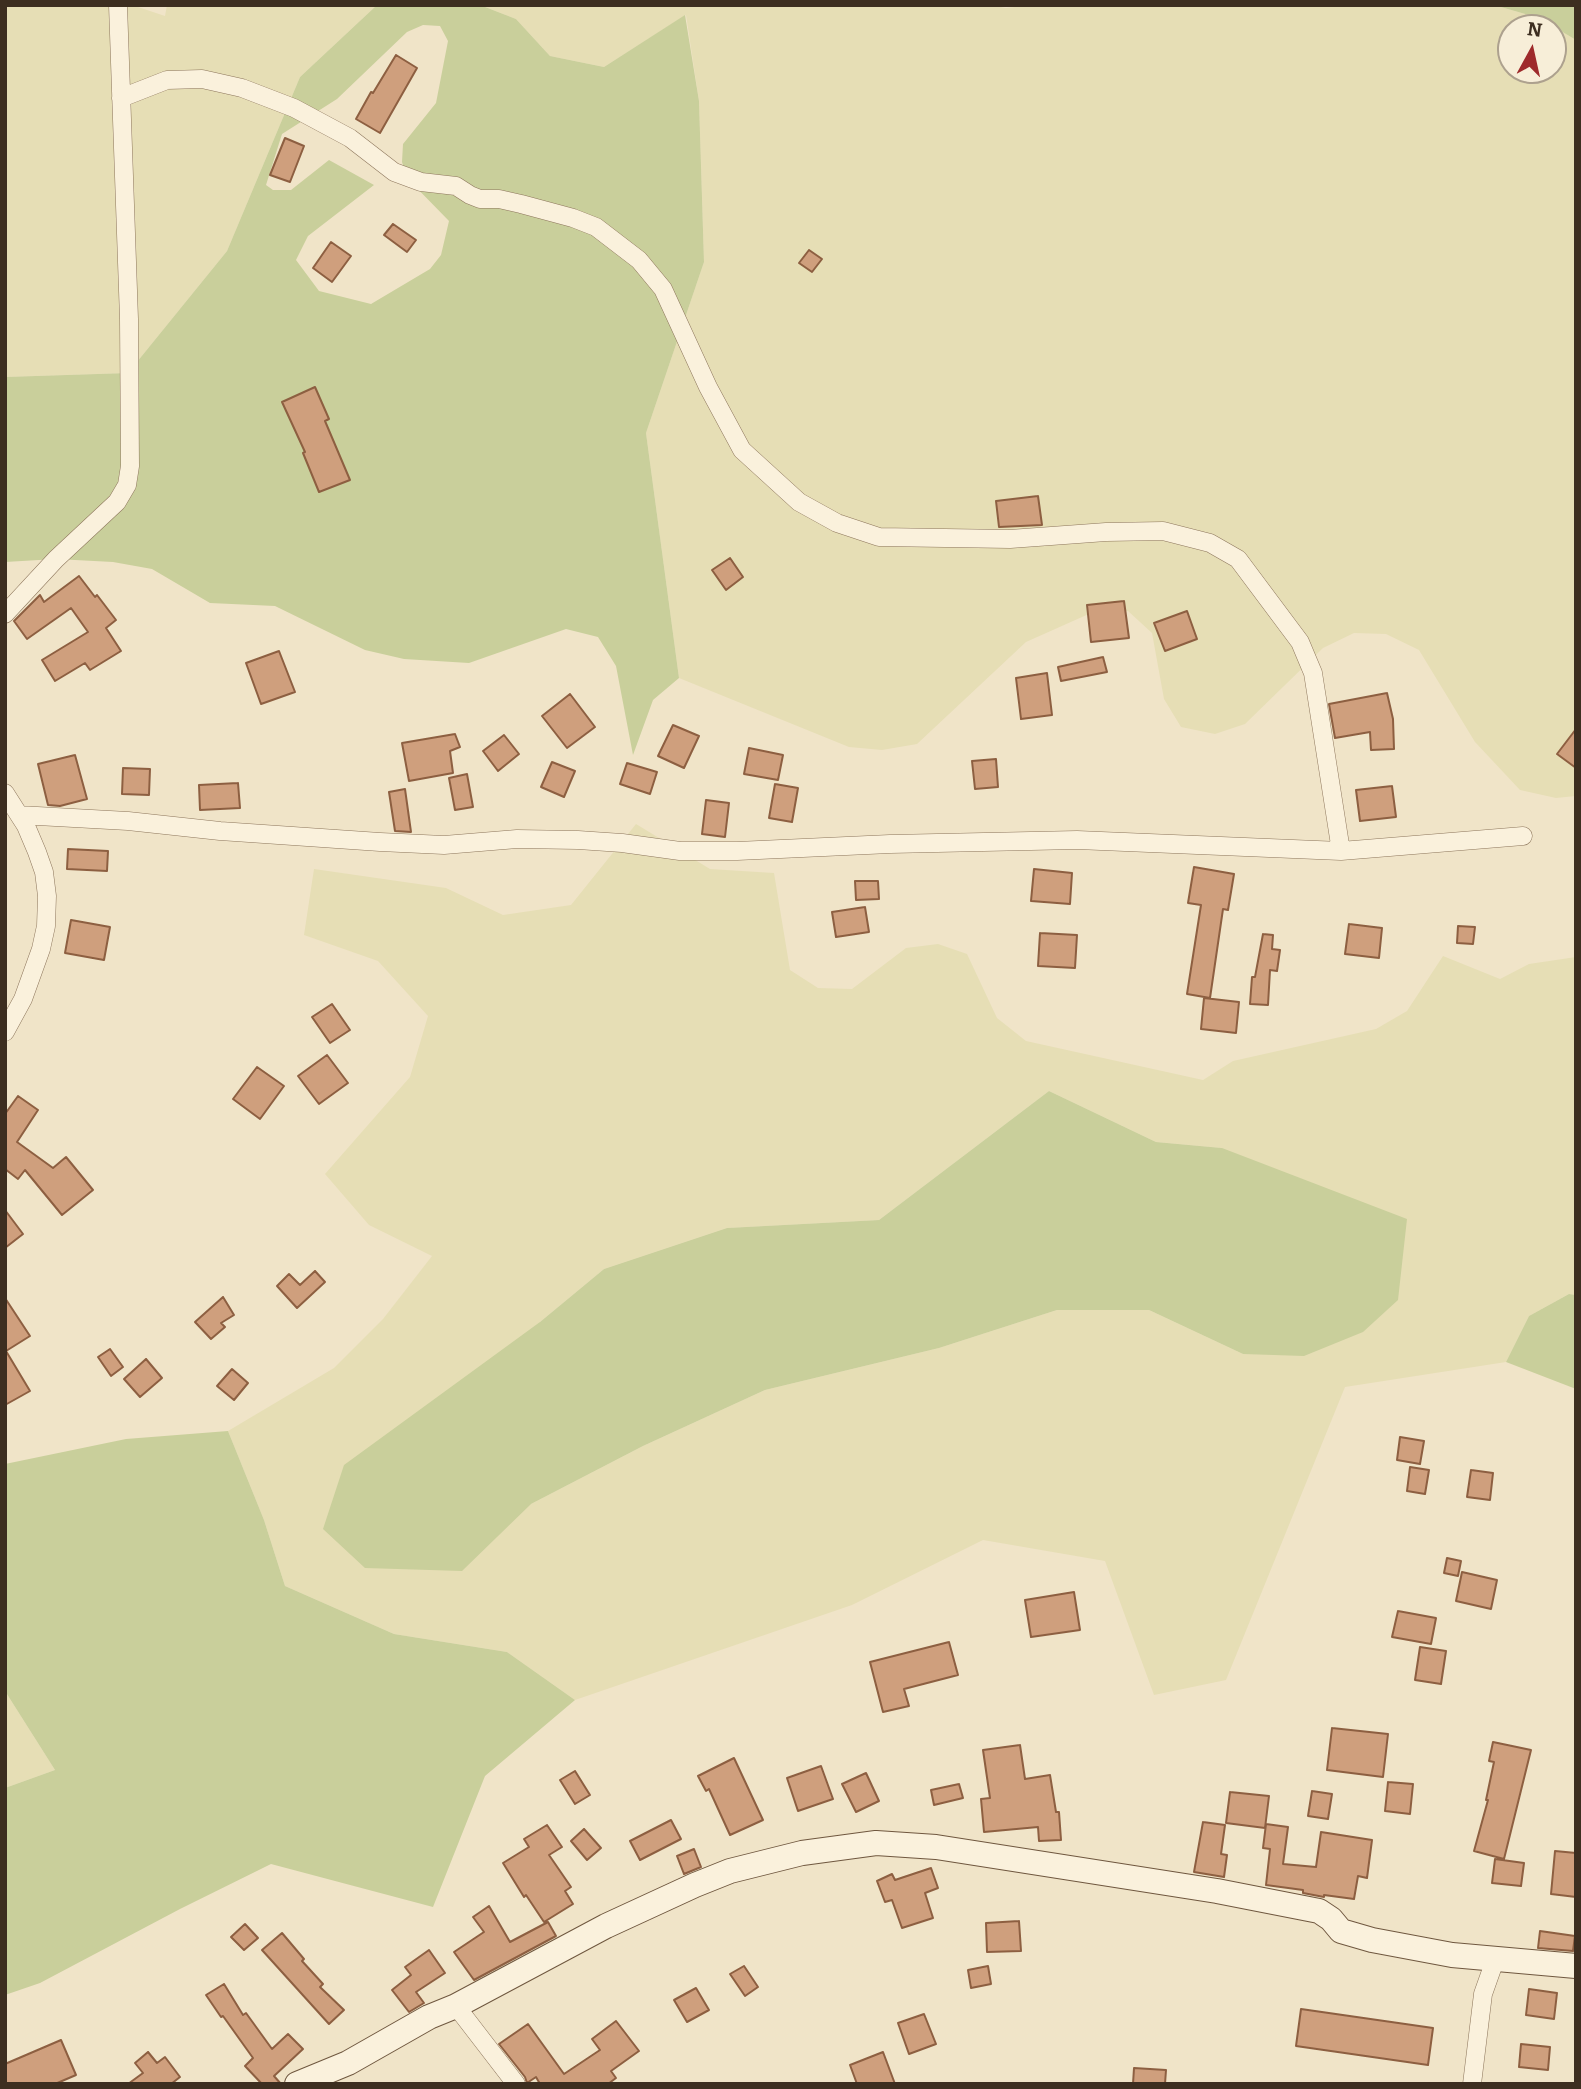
<!DOCTYPE html>
<style>
body{margin:0}
#map{position:relative;width:1581px;height:2089px;overflow:hidden;background:#f0e4c8;font-family:Bitter,serif}
canvas{display:block}
.frame{position:absolute;inset:0;border:7px solid #3d2e20;pointer-events:none}
.north{position:absolute;left:1497px;top:14px;width:70px;height:70px;box-sizing:border-box;background:#f7eed8;border:2px solid #ada18e;border-radius:50%;rotate:8deg;font-size:19px;font-weight:700;line-height:28px;text-align:center;color:#3d2e20}
.north::after{content:'';display:block;margin:auto;width:24px;height:32px;background:#9e2a2b;clip-path:polygon(50% 0,100% 100%,50% 72%,0 100%)}
</style>
<div id="map">
<canvas width="1581" height="2089"></canvas>
<div class="frame"></div>
<div class="north">N</div>
</div>
<script>
const c = document.querySelector('canvas').getContext('2d');
c.lineJoin = 'round';
function fillPath(path, color) {
  c.fillStyle = color;
  c.fill(path, 'evenodd');
}
function toPath(rows) {
  const path = new Path2D();
  for (const r of rows) {
    path.moveTo(r[0], r[1]);
    for (let i = 2; i < r.length; i += 2) path.lineTo(r[i], r[i + 1]);
  }
  return path;
}
function trace(path, color, width, dash) {
  c.strokeStyle = color;
  c.lineWidth = width;
  c.lineCap = dash ? 'butt' : 'round';
  c.setLineDash(dash || []);
  c.stroke(path);
}
fillPath(toPath([
 [5,5,132,5,165,16,167,5,377,5,300,77,227,251,128,373,5,377],
 [480,5,988,5,1006,8,1032,5,1494,5,1539,18,1576,40,1576,796,1556,798,1520,790,1475,742,1419,650,1386,634,1354,633,1323,648,1245,724,1215,734,1181,727,1164,699,1152,633,1128,611,1091,613,1026,642,917,744,882,750,849,747,679,678,646,433,704,262,699,101,686,15,604,67,550,56,516,19],
 [1511,28,1553,28,1553,70,1511,70],
 [636,824,710,869,774,873,790,970,818,988,852,989,906,948,938,944,967,954,997,1018,1026,1041,1203,1080,1233,1061,1376,1029,1407,1011,1443,956,1500,979,1529,964,1576,957,1576,1295,1569,1294,1529,1316,1506,1362,1345,1387,1226,1680,1154,1695,1105,1561,983,1540,852,1605,575,1700,507,1652,394,1634,285,1586,264,1520,228,1431,334,1368,383,1319,432,1256,369,1225,325,1174,410,1077,428,1016,378,961,304,935,314,869,446,888,503,915,571,905],
 [1049,1091,1156,1142,1222,1148,1243,1354,1149,1310,1057,1310,939,1348,765,1390,643,1446,531,1504,540,1322,604,1269,727,1228,879,1220],
 [5,1691,55,1770,5,1788]
]), '#e6deb5');
fillPath(toPath([
 [377,5,480,5,516,19,550,56,604,67,685,15,699,101,704,262,646,433,679,678,653,700,633,755,616,666,598,637,566,629,469,663,404,659,365,650,275,606,210,603,152,569,113,562,56,559,5,562,5,377,128,373,227,251,300,77],
 [423,25,440,26,448,41,436,103,403,144,402,162,407,178,449,221,441,255,430,269,371,304,319,291,296,260,308,236,374,185,329,160,291,190,273,190,266,185,282,134,337,99,407,32],
 [1494,5,1576,5,1576,40,1539,18],
 [1049,1091,1156,1142,1222,1148,1407,1219,1398,1300,1363,1332,1304,1356,1243,1354,1149,1310,1057,1310,939,1348,765,1390,643,1446,531,1504,462,1571,365,1568,323,1529,344,1465,540,1322,604,1269,727,1228,879,1220],
 [1569,1294,1576,1295,1576,1389,1506,1362,1529,1316],
 [228,1431,264,1520,285,1586,394,1634,507,1652,575,1700,485,1776,433,1907,271,1864,180,1909,40,1983,5,1995,5,1788,55,1770,5,1691,5,1464,126,1439]
]), '#c9cf9b');
const building = toPath([
 [396,55,417,68,380,133,356,119,371,92,373,93,396,55],
 [285,138,304,146,290,182,270,175,285,138],
 [393,224,416,240,407,252,384,235,393,224],
 [331,242,351,256,332,282,313,268,331,242],
 [809,250,822,259,812,272,799,263,809,250],
 [315,387,329,419,325,421,350,480,319,492,303,453,305,452,282,402,315,387],
 [1038,496,1042,525,999,527,996,501,1038,496],
 [730,558,743,577,726,590,712,570,730,558],
 [79,576,95,597,97,595,116,620,106,628,121,651,90,670,85,663,55,681,42,660,88,632,71,608,27,639,14,621,40,595,44,602,79,576],
 [1124,601,1129,638,1091,642,1087,605,1124,601],
 [1187,611,1197,639,1165,651,1154,623,1187,611],
 [279,651,295,692,261,704,246,663,279,651],
 [1103,657,1107,672,1061,681,1058,667,1103,657],
 [1047,673,1052,715,1021,719,1016,678,1047,673],
 [1387,693,1393,719,1394,749,1371,750,1370,732,1335,738,1329,704,1387,693],
 [570,694,595,727,567,748,542,716,570,694],
 [673,725,699,736,684,768,658,756,673,725],
 [1576,729,1576,768,1557,754,1576,729],
 [455,734,460,747,450,751,453,773,409,781,402,743,455,734],
 [504,735,519,754,498,771,483,751,504,735],
 [749,748,783,755,778,780,744,774,749,748],
 [75,755,87,799,60,806,48,805,38,764,75,755],
 [996,759,998,787,975,789,972,761,996,759],
 [552,762,575,771,564,797,541,787,552,762],
 [627,763,657,772,650,794,620,784,627,763],
 [123,768,150,769,149,795,122,794,123,768],
 [467,774,473,807,455,810,449,778,467,774],
 [238,783,240,808,200,810,199,785,238,783],
 [775,784,798,788,792,822,769,818,775,784],
 [1392,786,1396,817,1360,821,1356,790,1392,786],
 [405,789,411,832,395,831,389,792,405,789],
 [706,800,729,803,725,837,702,834,706,800],
 [68,849,108,851,107,871,67,869,68,849],
 [1194,867,1234,874,1228,910,1223,909,1210,998,1187,994,1201,905,1188,903,1194,867],
 [1034,869,1072,873,1070,904,1031,901,1034,869],
 [855,881,878,881,879,899,856,900,855,881],
 [865,907,869,932,836,937,832,912,865,907],
 [71,920,110,927,104,960,65,953,71,920],
 [1349,924,1382,928,1379,958,1345,954,1349,924],
 [1458,926,1475,927,1473,944,1457,943,1458,926],
 [1040,933,1077,935,1075,968,1038,966,1040,933],
 [1263,934,1273,935,1272,949,1280,950,1277,971,1270,970,1268,1005,1250,1004,1252,977,1255,977,1263,934],
 [1204,998,1239,1002,1236,1033,1201,1029,1204,998],
 [332,1004,350,1030,330,1043,312,1017,332,1004],
 [327,1055,348,1083,319,1104,298,1076,327,1055],
 [257,1067,284,1086,260,1119,233,1099,257,1067],
 [18,1096,38,1110,17,1142,53,1168,66,1157,93,1190,62,1215,25,1170,18,1179,5,1169,5,1114,18,1096],
 [5,1210,23,1234,5,1248,5,1210],
 [315,1271,325,1282,297,1308,277,1286,289,1274,300,1285,315,1271],
 [223,1297,234,1315,221,1323,225,1327,211,1339,195,1322,223,1297],
 [5,1298,30,1336,6,1351,30,1391,5,1405,5,1298],
 [110,1349,123,1367,111,1376,98,1357,110,1349],
 [146,1359,162,1378,140,1397,124,1379,146,1359],
 [232,1369,248,1383,234,1400,217,1386,232,1369],
 [1400,1437,1424,1441,1420,1464,1397,1460,1400,1437],
 [1410,1467,1429,1470,1425,1494,1407,1491,1410,1467],
 [1471,1470,1493,1473,1490,1500,1467,1497,1471,1470],
 [1447,1558,1461,1561,1458,1576,1444,1573,1447,1558],
 [1462,1572,1497,1580,1491,1609,1456,1601,1462,1572],
 [1074,1592,1080,1630,1031,1637,1025,1600,1074,1592],
 [1398,1611,1436,1618,1431,1644,1392,1637,1398,1611],
 [949,1642,958,1675,904,1689,909,1706,883,1712,870,1662,949,1642],
 [1420,1647,1446,1651,1441,1684,1415,1680,1420,1647],
 [1332,1728,1388,1734,1383,1777,1327,1770,1332,1728],
 [1493,1742,1531,1750,1504,1859,1474,1851,1488,1800,1486,1800,1494,1762,1489,1761,1493,1742],
 [1020,1745,1025,1779,1050,1775,1056,1812,1059,1812,1061,1840,1039,1841,1038,1827,984,1832,981,1799,990,1798,983,1750,1020,1745],
 [734,1758,763,1820,730,1835,709,1789,706,1791,698,1776,734,1758],
 [821,1766,833,1799,798,1811,787,1778,821,1766],
 [575,1771,590,1795,575,1804,560,1780,575,1771],
 [866,1773,879,1801,856,1812,842,1784,866,1773],
 [1388,1782,1413,1784,1410,1814,1385,1811,1388,1782],
 [959,1784,963,1798,934,1805,931,1790,959,1784],
 [1312,1791,1332,1794,1328,1819,1308,1816,1312,1791],
 [1230,1792,1269,1796,1265,1828,1226,1823,1230,1792],
 [671,1820,681,1839,640,1860,630,1841,671,1820],
 [1203,1822,1225,1825,1221,1854,1227,1855,1224,1877,1194,1872,1203,1822],
 [1266,1824,1288,1827,1283,1864,1316,1867,1321,1832,1372,1840,1367,1878,1358,1876,1354,1899,1324,1895,1324,1897,1303,1893,1303,1890,1266,1885,1270,1849,1263,1848,1266,1824],
 [547,1825,562,1847,549,1855,571,1887,565,1891,573,1904,544,1922,526,1895,524,1897,503,1863,529,1847,524,1839,547,1825],
 [584,1829,601,1848,587,1860,571,1841,584,1829],
 [694,1849,701,1867,684,1874,677,1856,694,1849],
 [1555,1851,1576,1853,1576,1897,1551,1894,1555,1851],
 [1495,1859,1524,1863,1521,1886,1492,1883,1495,1859],
 [931,1868,938,1888,925,1893,933,1918,902,1928,892,1900,885,1902,877,1881,892,1874,895,1880,931,1868],
 [489,1906,510,1942,548,1922,556,1936,474,1980,454,1952,484,1932,473,1917,489,1906],
 [1019,1921,1021,1951,987,1952,986,1923,1019,1921],
 [245,1924,258,1938,244,1950,231,1937,245,1924],
 [1540,1931,1575,1936,1573,1951,1538,1948,1540,1931],
 [282,1933,304,1959,302,1961,323,1984,320,1987,344,2010,329,2024,262,1950,282,1933],
 [429,1950,445,1973,416,1992,424,2003,409,2012,392,1990,411,1975,405,1967,429,1950],
 [744,1966,758,1987,745,1996,730,1974,744,1966],
 [988,1966,991,1984,971,1988,968,1970,988,1966],
 [224,1984,243,2015,246,2013,272,2049,288,2034,303,2049,274,2076,281,2084,262,2084,245,2066,253,2058,223,2016,221,2017,206,1995,224,1984],
 [696,1988,709,2010,687,2022,674,2000,696,1988],
 [1529,1989,1557,1993,1554,2019,1526,2015,1529,1989],
 [1301,2009,1433,2028,1428,2065,1296,2046,1301,2009],
 [924,2014,936,2044,909,2054,898,2023,924,2014],
 [616,2021,639,2051,611,2071,616,2078,608,2084,540,2084,536,2077,527,2083,525,2077,499,2044,528,2024,564,2074,600,2050,592,2039,616,2021],
 [61,2040,76,2075,55,2084,5,2084,5,2064,61,2040],
 [1521,2044,1550,2047,1548,2070,1519,2067,1521,2044],
 [148,2052,157,2063,165,2057,180,2077,171,2084,128,2084,143,2073,135,2063,148,2052],
 [883,2052,895,2084,857,2084,850,2065,883,2052],
 [1134,2068,1166,2070,1165,2084,1133,2084,1134,2068]
]);
fillPath(building, '#cf9f7d');
trace(building, '#8d5f41', 2);
const street = toPath([
 [121,98,167,80,202,79,242,88,294,108,350,138,394,172,421,182,456,186,470,195,480,199,499,199,521,204,573,218,596,227,639,260,663,289,708,387,742,450,799,502,837,523,879,537,1010,539,1106,532,1163,531,1210,543,1238,559,1300,642,1313,673,1341,851],
 [5,614,56,559,117,502,127,485,130,466,129,319,118,5],
 [5,793,26,826,37,852,44,872,47,896,46,926,41,949,23,999,5,1032],
 [19,815,128,821,220,831,380,842,444,845,517,839,578,840,622,843,680,851,737,851,890,844,1077,840,1341,851,1523,836],
 [456,2006,516,2084],
 [1472,2084,1483,1994,1495,1960]
]);
const secondary = toPath([
 [297,2084,348,2063,429,2017,456,2006,606,1926,695,1885,730,1871,802,1853,876,1843,936,1847,1217,1891,1319,1911,1331,1919,1341,1931,1372,1940,1452,1955,1576,1966]
]);
trace(street, '#8d765c', 19);
trace(secondary, '#6f573f', 26);
trace(street, '#faf1dc', 18);
trace(secondary, '#faf1dc', 24);
</script>
